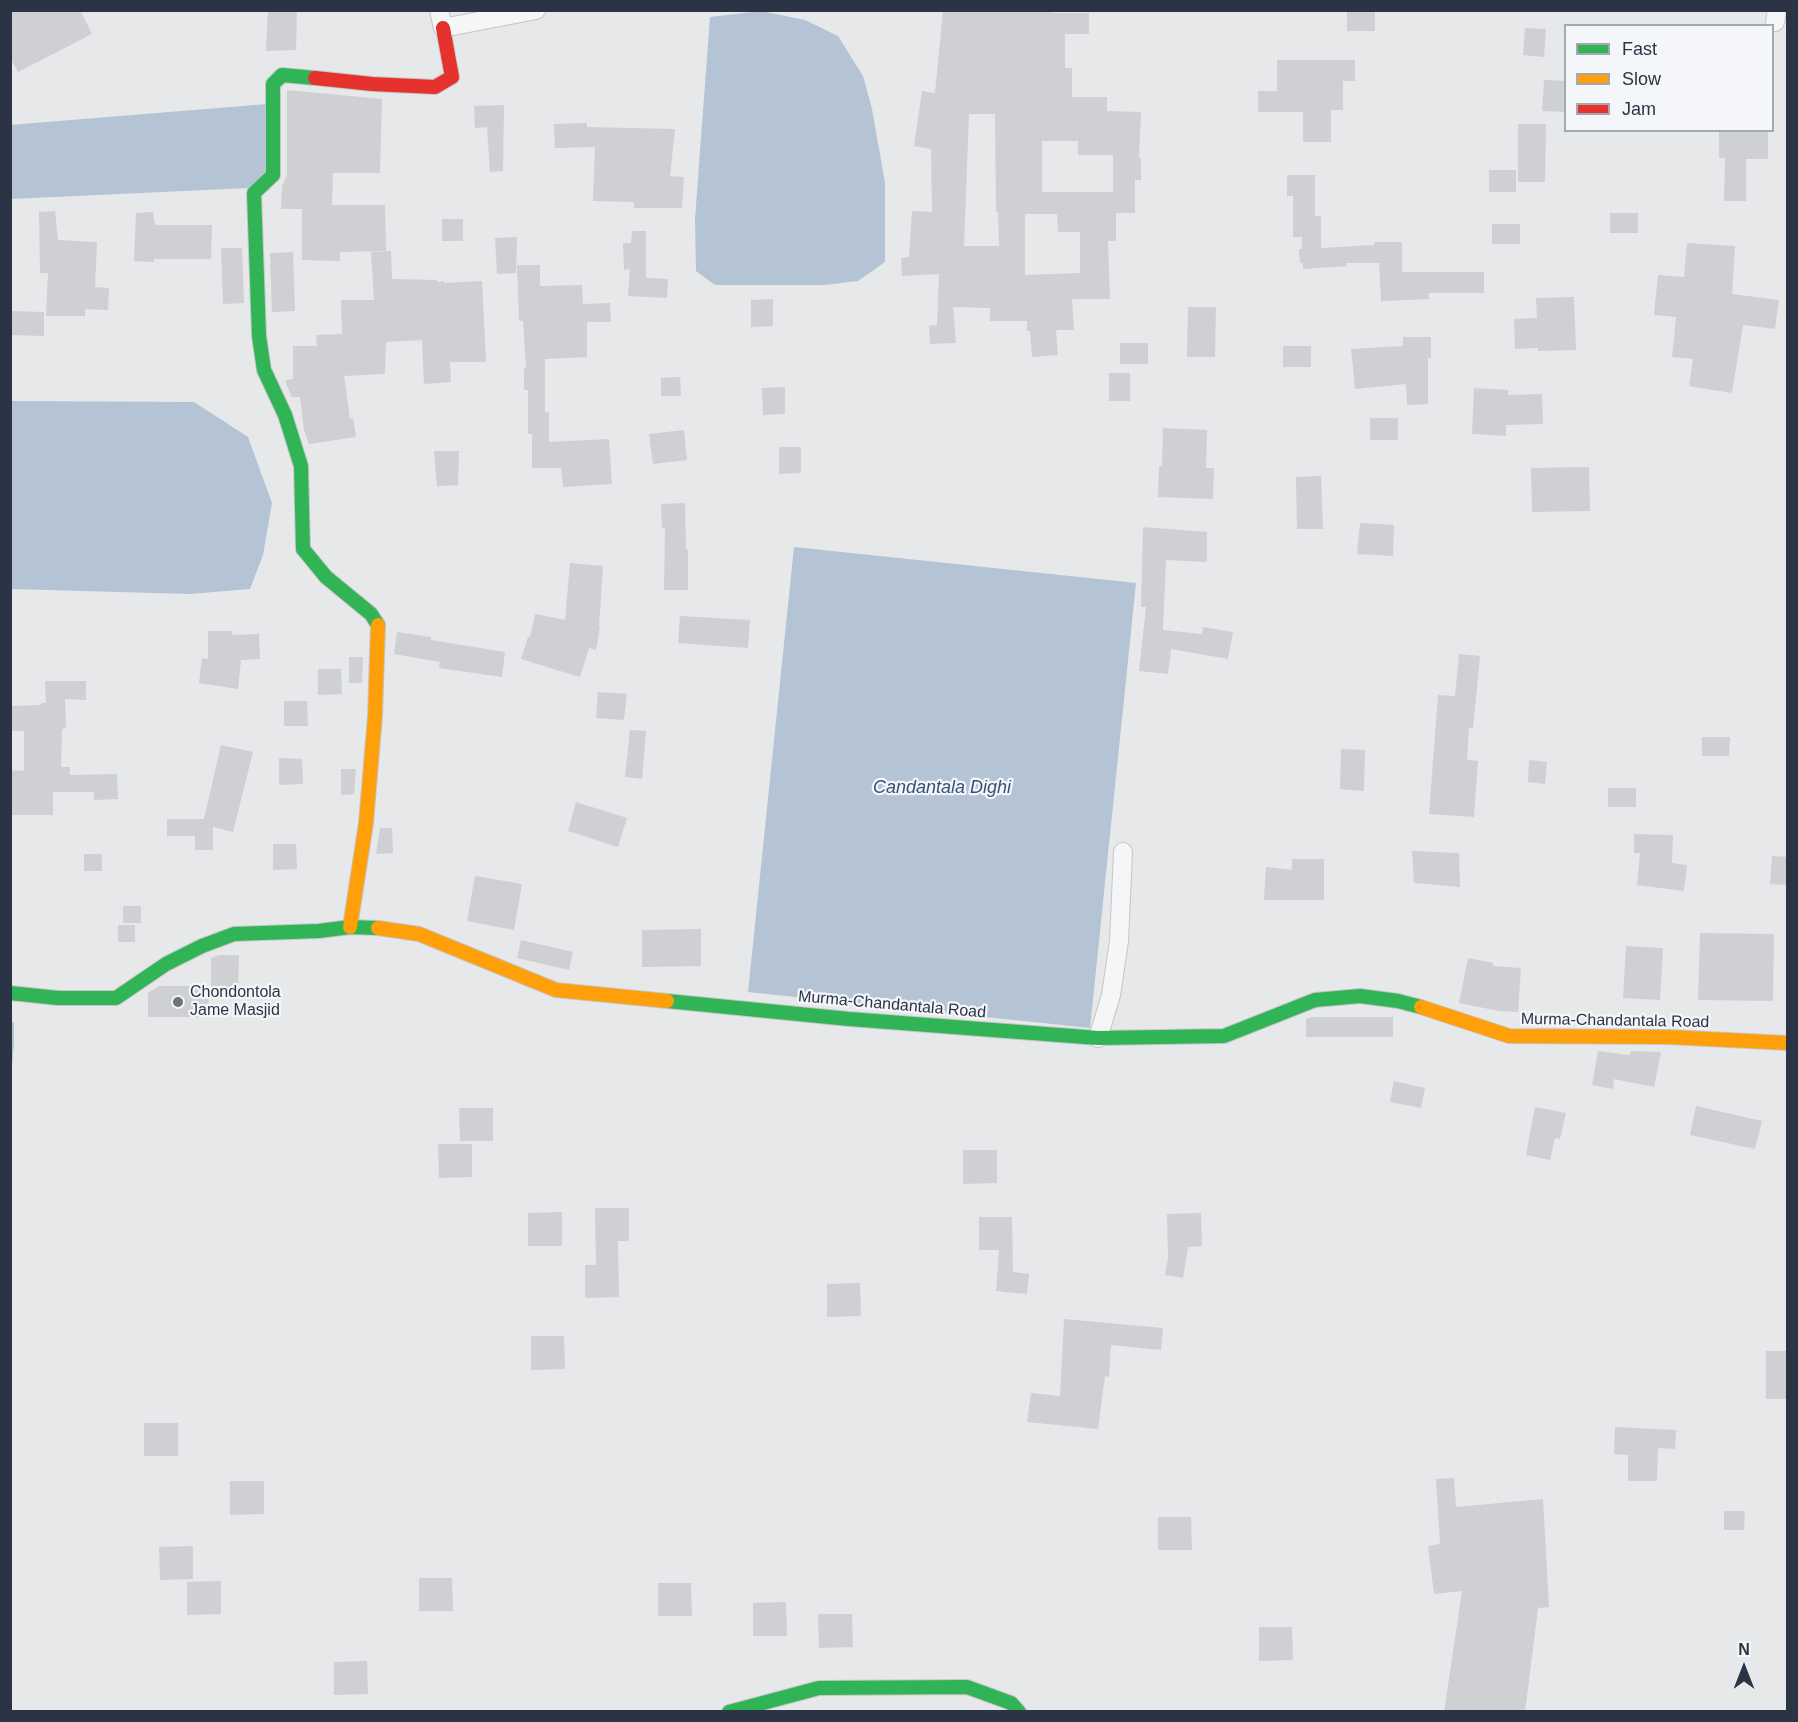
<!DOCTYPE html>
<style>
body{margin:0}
#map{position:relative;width:1798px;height:1722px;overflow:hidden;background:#e6e8ea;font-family:Arial,sans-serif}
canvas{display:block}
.frame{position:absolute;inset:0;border:12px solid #2b3445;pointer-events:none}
.legend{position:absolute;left:1564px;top:24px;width:210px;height:108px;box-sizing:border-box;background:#f4f6f9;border:2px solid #a4a8b1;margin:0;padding:8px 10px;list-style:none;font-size:18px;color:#2b3445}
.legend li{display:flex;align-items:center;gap:12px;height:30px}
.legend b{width:30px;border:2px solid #a4a8b1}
.north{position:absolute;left:1714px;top:1638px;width:60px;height:60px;-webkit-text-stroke:4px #f4f6f9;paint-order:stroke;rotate:0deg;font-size:16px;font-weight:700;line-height:24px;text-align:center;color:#2b3445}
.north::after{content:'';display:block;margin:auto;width:21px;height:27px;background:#2b3445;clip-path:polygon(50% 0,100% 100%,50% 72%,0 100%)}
</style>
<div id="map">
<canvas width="1798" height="1722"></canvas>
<div class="frame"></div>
<ul class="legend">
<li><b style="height:8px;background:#30b455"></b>Fast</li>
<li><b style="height:8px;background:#ff9f0a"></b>Slow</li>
<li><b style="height:8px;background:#e5322d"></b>Jam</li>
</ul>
<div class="north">N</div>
</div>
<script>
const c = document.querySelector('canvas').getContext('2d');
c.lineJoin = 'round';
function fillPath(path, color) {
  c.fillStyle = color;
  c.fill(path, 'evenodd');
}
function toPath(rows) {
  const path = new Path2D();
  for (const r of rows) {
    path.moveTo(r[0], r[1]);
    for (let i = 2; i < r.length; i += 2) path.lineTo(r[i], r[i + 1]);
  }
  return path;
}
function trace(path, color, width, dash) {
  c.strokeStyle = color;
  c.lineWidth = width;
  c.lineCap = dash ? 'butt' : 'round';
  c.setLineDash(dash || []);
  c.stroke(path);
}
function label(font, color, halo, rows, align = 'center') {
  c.font = font + ' Arial,sans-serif';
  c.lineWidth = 4.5;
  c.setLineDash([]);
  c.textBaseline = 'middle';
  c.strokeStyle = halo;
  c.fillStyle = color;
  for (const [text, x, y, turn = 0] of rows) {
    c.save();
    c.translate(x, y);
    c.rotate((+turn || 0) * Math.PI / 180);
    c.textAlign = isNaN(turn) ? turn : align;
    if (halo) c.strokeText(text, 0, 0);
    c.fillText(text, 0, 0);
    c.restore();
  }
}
fillPath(toPath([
 [761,11,805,20,838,36,863,76,872,109,885,183,885,262,858,281,824,285,715,285,696,271,695,219,710,17],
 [267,104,265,173,249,188,11,199,10,125],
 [11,401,194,402,248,437,272,503,263,555,250,589,190,594,11,589],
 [794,547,1136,583,1090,1028,748,992],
 [11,1021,14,1023,14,1044,11,1077]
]), '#b4c4d5');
fillPath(toPath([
 [10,10,80,10,92,34,18,72,10,57],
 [268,10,297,10,296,50,266,51],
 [943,10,1053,10,1053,13,1089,13,1089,34,1065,34,1065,68,1072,68,1072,97,1107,97,1107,111,1141,112,1139,158,1141,158,1141,180,1135,180,1135,213,1116,213,1116,241,1108,241,1110,299,1072,299,1074,330,1056,330,1058,355,1032,357,1030,331,1027,331,1027,321,990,321,990,308,953,307,956,343,930,344,929,326,937,325,939,274,902,276,901,258,909,257,912,211,932,212,931,149,914,146,922,91,935,93],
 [969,114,995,114,996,212,998,212,999,246,964,246],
 [1042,141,1078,141,1078,155,1113,155,1113,192,1042,192],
 [1025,214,1057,214,1058,232,1080,232,1080,273,1025,275],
 [1347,10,1375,10,1375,31,1347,31],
 [1525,28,1546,29,1544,57,1523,55],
 [1277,60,1355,60,1355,81,1343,81,1343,110,1331,110,1331,142,1303,142,1303,112,1258,112,1258,91,1277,91],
 [1544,80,1566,81,1566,112,1542,111],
 [287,90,382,99,380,173,333,173,332,205,385,205,386,251,340,252,340,261,302,260,302,209,281,209,282,186,287,175],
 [504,105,503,171,490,172,487,127,475,128,474,106],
 [587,123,587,127,675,129,670,176,684,177,682,208,634,208,634,202,593,201,595,147,555,148,554,124],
 [1518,124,1546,124,1545,182,1518,182],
 [1719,130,1768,131,1768,159,1746,159,1746,201,1724,201,1725,158,1719,158],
 [1489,170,1516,170,1516,192,1489,192],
 [1287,175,1315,175,1315,216,1321,216,1321,248,1374,245,1374,242,1402,242,1402,272,1484,272,1484,293,1429,293,1429,299,1381,301,1379,263,1346,263,1347,266,1303,269,1303,263,1300,263,1299,249,1302,249,1302,237,1293,237,1293,196,1287,196],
 [55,211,58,240,97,242,95,287,109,288,108,310,85,309,85,316,46,316,48,273,40,273,39,212],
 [153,212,155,225,212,225,211,259,154,259,154,262,134,261,136,213],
 [1610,213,1638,213,1638,233,1610,233],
 [442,219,463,219,463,241,442,241],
 [1492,224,1520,224,1520,244,1492,244],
 [632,231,646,231,646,278,668,279,667,298,628,296,630,269,624,270,623,243,631,243],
 [517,237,516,273,497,274,495,238],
 [1687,243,1735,246,1732,294,1779,300,1775,329,1743,325,1732,393,1689,386,1693,359,1672,357,1676,317,1654,315,1658,275,1684,277],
 [221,248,242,248,244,303,223,304],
 [391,251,392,279,437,280,437,282,444,281,444,283,482,281,486,362,450,362,451,382,424,384,422,340,386,342,385,374,344,376,350,419,353,418,356,437,309,444,304,430,300,397,292,397,286,384,286,380,293,379,293,346,317,346,316,335,342,334,341,300,374,300,371,252],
 [293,252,295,311,272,312,270,253],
 [517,265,540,265,540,286,582,285,583,304,610,303,611,322,587,322,587,357,545,359,545,412,549,412,549,442,609,439,612,484,563,487,561,468,532,468,532,434,528,434,528,390,524,390,524,368,526,369,523,321,519,321],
 [1574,297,1576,350,1538,351,1538,348,1515,349,1514,319,1537,318,1536,298],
 [773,299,773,326,751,327,751,300],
 [1188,307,1216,307,1215,357,1187,357],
 [10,311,44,312,44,336,10,335],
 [1403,337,1431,337,1431,358,1428,358,1428,404,1407,405,1406,384,1355,389,1351,349,1403,346],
 [1120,343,1148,343,1148,364,1120,364],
 [1283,346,1311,346,1311,367,1283,367],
 [1109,373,1130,373,1130,401,1109,401],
 [680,377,681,396,661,396,661,378],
 [785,387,785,414,763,415,762,388],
 [1474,388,1508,390,1508,395,1542,394,1543,424,1506,425,1506,436,1472,434],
 [1370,418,1398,418,1398,440,1370,440],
 [1163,428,1207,430,1206,468,1214,468,1213,499,1158,497,1159,466,1162,466],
 [684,430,687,460,653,464,649,434],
 [779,447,801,447,801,473,779,474],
 [434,451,459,451,458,485,437,486],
 [1589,467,1590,511,1532,512,1531,468],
 [1321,476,1323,529,1297,529,1296,477],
 [685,503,686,549,688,549,688,590,664,590,665,528,662,528,661,504],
 [1360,523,1394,525,1393,556,1357,554],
 [1143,527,1207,532,1207,562,1166,560,1163,630,1202,634,1203,627,1233,632,1228,659,1171,649,1168,674,1139,671,1146,607,1141,607],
 [570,563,603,566,599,627,600,627,596,650,589,648,580,677,521,659,528,637,530,637,535,614,565,620],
 [680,616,750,620,748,648,678,643],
 [208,631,232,631,232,635,259,634,260,659,241,660,238,689,199,683,202,658,208,659],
 [397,632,431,637,431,640,505,652,502,677,439,668,440,662,394,654],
 [1459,654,1480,656,1473,728,1469,728,1467,760,1478,761,1474,817,1429,814,1438,695,1455,696],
 [349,657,363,657,362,683,349,683],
 [318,669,341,669,342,694,318,695],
 [45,681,86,681,86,700,65,699,66,728,62,729,61,767,70,767,70,775,117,774,118,799,94,800,94,792,53,792,53,815,10,815,10,770,24,771,24,731,12,731,12,706,41,705,41,703,46,703],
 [598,692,627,694,624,720,596,718],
 [284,701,307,701,308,726,284,726],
 [630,730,646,731,642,779,625,777],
 [1702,737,1730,737,1729,756,1702,756],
 [221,745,253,752,233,832,213,827,213,850,195,850,195,836,167,836,167,819,204,819],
 [1341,749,1365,750,1364,791,1340,789],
 [279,758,302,759,303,784,279,785],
 [1529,760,1547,762,1545,784,1528,782],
 [341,769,356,769,354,794,341,795],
 [1608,788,1636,788,1636,807,1608,807],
 [576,802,627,818,618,847,568,831],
 [380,828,392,828,393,853,376,854],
 [1634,834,1673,835,1672,863,1687,865,1684,891,1637,885,1640,853,1634,853],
 [273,844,296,844,297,869,273,870],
 [1412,851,1459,853,1460,887,1414,883],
 [84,854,102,854,102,871,84,871],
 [1772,856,1788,857,1788,885,1770,884],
 [1292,859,1324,859,1324,900,1264,900,1266,867,1292,870],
 [475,876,522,884,514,930,467,921],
 [123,906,141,906,141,923,123,923],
 [118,925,135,925,135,942,118,942],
 [701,929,701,966,642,967,642,930],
 [1700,933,1774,934,1773,1001,1698,1000],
 [521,940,573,952,569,970,517,958],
 [1626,946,1663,948,1660,1000,1623,998],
 [220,955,239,955,238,988,211,987,211,958],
 [1468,958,1493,963,1493,966,1521,968,1518,1012,1499,1011,1459,1003],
 [159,986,208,986,209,1017,148,1017,148,993],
 [1312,1017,1393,1017,1393,1037,1306,1037,1306,1019],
 [1598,1051,1630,1055,1631,1051,1661,1052,1654,1087,1614,1079,1613,1089,1592,1085],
 [1394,1081,1425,1088,1421,1108,1390,1102],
 [1696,1106,1762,1121,1755,1149,1690,1135],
 [1535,1107,1566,1113,1560,1139,1555,1138,1550,1160,1526,1155],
 [459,1108,493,1108,493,1141,460,1141],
 [438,1144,472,1144,472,1177,439,1178],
 [963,1150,997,1150,997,1183,963,1184],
 [595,1208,629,1208,629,1241,618,1241,619,1297,585,1298,585,1265,596,1265],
 [562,1212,562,1246,528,1246,528,1213],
 [1201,1213,1202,1246,1188,1247,1183,1278,1165,1275,1168,1258,1167,1214],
 [979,1217,1012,1217,1013,1272,1029,1274,1027,1294,996,1291,999,1250,979,1250],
 [860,1283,861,1316,827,1317,827,1284],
 [1064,1319,1163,1328,1161,1350,1111,1345,1109,1377,1105,1376,1098,1429,1027,1422,1031,1393,1060,1396],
 [531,1336,564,1336,565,1369,531,1370],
 [1766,1351,1788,1351,1788,1399,1766,1399],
 [144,1423,178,1423,178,1456,144,1456],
 [1615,1427,1676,1430,1675,1449,1658,1448,1657,1481,1628,1481,1628,1455,1614,1454],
 [1454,1478,1456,1507,1543,1499,1549,1607,1538,1608,1525,1712,1444,1712,1462,1591,1434,1594,1428,1546,1440,1544,1436,1479],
 [230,1481,264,1481,264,1514,230,1515],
 [1724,1511,1745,1511,1744,1530,1724,1530],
 [1158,1517,1191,1517,1192,1550,1158,1550],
 [193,1546,193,1579,160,1580,159,1547],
 [419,1578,452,1578,453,1611,419,1611],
 [221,1581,221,1614,187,1615,187,1582],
 [658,1583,691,1583,692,1616,658,1616],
 [786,1602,787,1636,753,1636,753,1603],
 [818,1614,852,1614,853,1647,819,1648],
 [1259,1627,1292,1627,1293,1660,1259,1661],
 [367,1661,368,1694,334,1695,334,1662]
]), '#ced0d3');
const street = toPath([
 [439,10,443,28,536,10],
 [1775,22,1777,10],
 [1098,1038,1111,995,1119,941,1123,852]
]);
const fast = toPath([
 [315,78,282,75,273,84,273,175,254,193,259,336,264,370,285,415,301,466,303,549,326,577,371,614,378,625],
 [10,993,58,998,116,998,166,964,202,946,234,934,319,931,350,927,378,928],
 [667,1001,849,1019,1098,1038,1224,1036,1315,1000,1360,996,1398,1001,1421,1007],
 [729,1712,819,1688,967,1687,1011,1703,1019,1712]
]);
const slow = toPath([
 [350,927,366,823,375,716,378,625],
 [378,928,419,934,556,990,667,1001],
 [1421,1007,1509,1036,1668,1037,1788,1043]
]);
const jam = toPath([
 [315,78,372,84,435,87,452,77,443,28]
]);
trace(street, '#c4c6c8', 20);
trace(fast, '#c4c6c8', 16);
trace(slow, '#c4c6c8', 16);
trace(jam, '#c4c6c8', 16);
trace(street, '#f5f6f7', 18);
trace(fast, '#30b455', 14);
trace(slow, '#ff9f0a', 14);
trace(jam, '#e5322d', 14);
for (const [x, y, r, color] of [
 [178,1002,6,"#6c737f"]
]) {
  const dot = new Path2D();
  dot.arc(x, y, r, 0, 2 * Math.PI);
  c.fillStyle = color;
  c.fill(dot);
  trace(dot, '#f4f6f9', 2);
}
label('16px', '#2b3445', '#f4f6f9', [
 ["Chondontola",190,993],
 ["Jame Masjid",190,1011]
], 'left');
label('16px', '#2b3445', '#f4f6f9', [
 ["Murma-Chandantala Road",892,1005,5],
 ["Murma-Chandantala Road",1615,1021,1]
]);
label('italic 18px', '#34527a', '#f4f6f9', [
 ["Candantala Dighi",942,788]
]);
</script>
